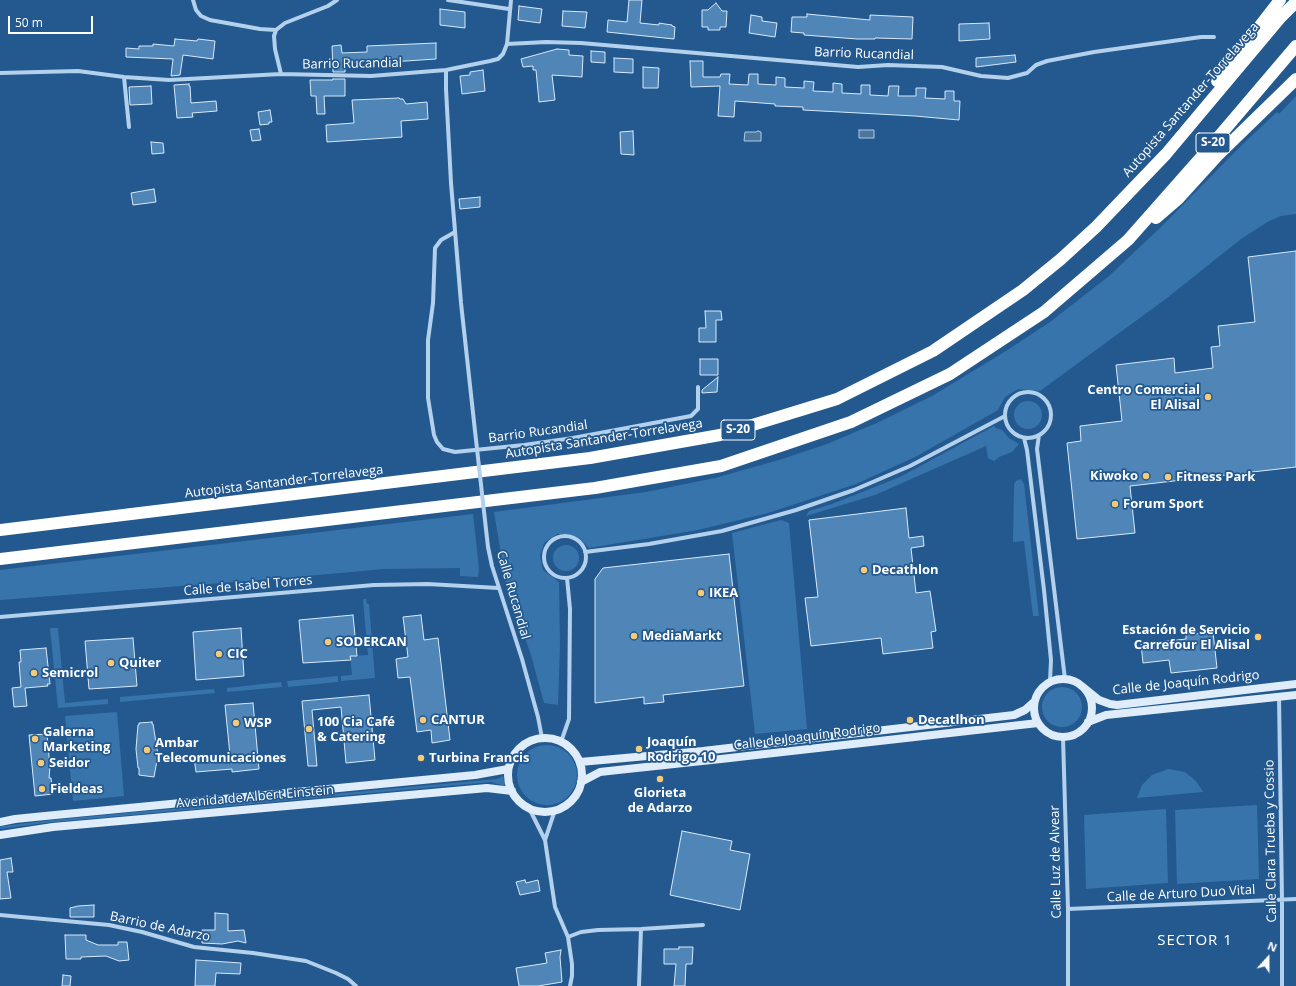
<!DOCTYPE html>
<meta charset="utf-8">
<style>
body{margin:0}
#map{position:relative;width:1296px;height:986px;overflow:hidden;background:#23598f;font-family:"Open Sans",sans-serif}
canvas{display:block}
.north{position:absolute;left:1248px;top:938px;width:40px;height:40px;-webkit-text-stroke:3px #23598f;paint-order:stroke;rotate:21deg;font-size:11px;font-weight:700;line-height:16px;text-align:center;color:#fff}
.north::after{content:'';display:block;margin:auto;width:14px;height:18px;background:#fff;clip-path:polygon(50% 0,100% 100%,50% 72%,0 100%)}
.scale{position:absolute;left:8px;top:16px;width:85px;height:18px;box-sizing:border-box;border:2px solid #fff;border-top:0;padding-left:5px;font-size:12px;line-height:14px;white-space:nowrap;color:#fff;-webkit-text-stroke:3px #23598f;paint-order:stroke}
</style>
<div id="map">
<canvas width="1296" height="986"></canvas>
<div class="north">N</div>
<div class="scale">50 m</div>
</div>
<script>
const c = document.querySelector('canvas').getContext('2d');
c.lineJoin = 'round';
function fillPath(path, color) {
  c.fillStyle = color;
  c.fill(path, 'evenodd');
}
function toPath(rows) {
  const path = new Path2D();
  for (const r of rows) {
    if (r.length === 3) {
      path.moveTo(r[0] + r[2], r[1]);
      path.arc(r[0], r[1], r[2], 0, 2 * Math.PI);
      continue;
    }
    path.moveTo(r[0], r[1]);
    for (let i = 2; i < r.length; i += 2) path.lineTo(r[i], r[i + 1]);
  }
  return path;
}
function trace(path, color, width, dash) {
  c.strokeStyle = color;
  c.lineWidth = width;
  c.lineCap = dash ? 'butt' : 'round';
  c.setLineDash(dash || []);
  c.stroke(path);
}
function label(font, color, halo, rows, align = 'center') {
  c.font = font + ' "Open Sans",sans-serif';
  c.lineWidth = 3.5;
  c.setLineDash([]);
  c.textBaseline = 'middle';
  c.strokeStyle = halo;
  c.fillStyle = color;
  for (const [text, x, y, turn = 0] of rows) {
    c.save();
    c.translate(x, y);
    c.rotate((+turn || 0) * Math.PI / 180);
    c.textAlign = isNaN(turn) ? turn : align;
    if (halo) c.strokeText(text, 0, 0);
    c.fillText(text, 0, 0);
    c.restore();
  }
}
fillPath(toPath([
 [1296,96,1296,214,1281,216,1269,221,1241,239,1167,298,1040,391,1018,389,1005,397,998,410,917,456,856,484,768,513,698,530,589,548,578,537,567,534,557,534,544,543,540,556,543,570,559,582,560,645,558,705,544,703,531,655,506,584,494,512,646,492,715,478,779,460,827,444,879,422,932,396,1006,351,1050,322,1109,276,1161,227,1244,143,1277,112,1279,114],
 [1028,415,14],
 [994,426,996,428,1002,430,1009,438,1019,444,1012,452,999,457,994,461,988,458,986,446,875,495,806,516,809,511,832,504,900,477],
 [1021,479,1024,484,1039,616,1033,616,1024,541,1013,542,1014,484,1016,481],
 [473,514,478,559,479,570,478,577,460,576,460,568,384,569,285,578,0,600,0,570],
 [781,520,789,523,807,729,755,734,732,533],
 [566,558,13],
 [363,599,366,599,367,604,369,604,375,678,341,681,341,676,352,675,350,656,368,655],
 [50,628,58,628,65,703,108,699,108,704,58,708],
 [338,676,338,682,288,687,287,681],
 [281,682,282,687,227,692,227,688],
 [1062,707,20],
 [214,689,215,693,120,702,120,697],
 [117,712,124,796,73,801,65,716],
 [547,775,30],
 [1168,769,1185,772,1196,781,1203,792,1137,798,1142,785,1152,775],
 [503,776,505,786,491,782,44,823,0,829,0,827,4,826,52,820,485,780,497,779],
 [1257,805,1259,879,1177,884,1175,810],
 [1166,809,1168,883,1086,889,1084,815]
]), '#3774ac');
const water = toPath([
 [859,130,874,130,874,138,859,138,859,130],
 [758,131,761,132,761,141,744,141,745,132,756,132,758,131]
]);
fillPath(water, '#4f759b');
trace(water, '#a7cced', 1);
const building = toPath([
 [629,0,642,0,640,23,659,25,659,23,665,24,672,25,672,26,675,27,674,39,607,32,608,20,627,22,629,0],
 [716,3,722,11,727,11,726,27,720,27,720,30,708,30,708,27,702,27,702,10,708,10,716,3],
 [519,6,542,9,540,23,518,20,519,6],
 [440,9,465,12,465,28,440,25,440,9],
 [563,11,587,12,585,28,562,26,563,11],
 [807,14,870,20,870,15,913,17,912,39,875,38,875,39,857,39,804,35,804,33,791,32,792,17,807,17,807,14],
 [751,15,762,17,762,21,777,23,775,37,749,33,751,15],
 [989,23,990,39,959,41,959,24,989,23],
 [175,39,197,41,198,39,215,41,213,59,183,55,180,75,171,76,173,59,126,57,126,48,139,49,139,46,153,46,153,44,174,46,175,39],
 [436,43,436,59,375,63,375,62,345,63,345,72,333,72,332,46,341,45,342,53,367,52,367,46,436,43],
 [557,49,569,50,569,55,583,56,582,77,552,75,555,100,539,102,536,70,533,70,533,66,523,67,521,59,557,49],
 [591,51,605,52,605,63,591,62,591,51],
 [1015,55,1016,62,976,67,976,58,1015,55],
 [614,58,633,59,633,73,614,72,614,58],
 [690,61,703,61,703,77,720,77,721,74,730,74,729,84,748,85,749,74,758,74,758,84,776,85,776,77,785,78,785,87,804,88,804,81,814,82,813,91,833,92,833,83,842,84,842,93,861,94,861,85,870,85,870,95,888,96,889,86,899,86,898,96,916,96,916,88,926,88,925,98,945,99,945,91,954,91,954,101,960,101,959,120,915,116,803,110,803,107,775,106,775,104,735,101,734,117,718,116,720,86,691,87,690,61],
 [643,67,659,68,658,88,643,88,643,67],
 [483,70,485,91,462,94,460,76,470,75,470,72,483,70],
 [333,79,345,79,345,96,324,96,325,114,317,114,316,96,311,96,310,80,333,80,333,79],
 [189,84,189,86,190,86,191,103,216,101,217,111,192,113,193,117,177,118,174,85,189,84],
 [151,86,152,104,130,105,129,87,151,86],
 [399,98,400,99,403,99,406,104,427,102,428,119,401,121,402,137,327,142,326,125,354,123,352,100,399,98],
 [270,110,272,122,269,122,269,124,260,125,258,112,270,110],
 [259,129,261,140,252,141,250,130,259,129],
 [633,131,634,155,621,154,620,132,633,131],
 [151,142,163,143,164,153,152,154,151,142],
 [154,189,156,202,133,205,131,193,154,189],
 [480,197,480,207,460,209,459,199,480,197],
 [1296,251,1296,467,1130,486,1135,533,1077,539,1067,443,1081,441,1080,426,1122,421,1116,365,1174,358,1175,373,1213,368,1211,347,1220,346,1218,326,1255,322,1248,257,1296,251],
 [705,311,721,311,722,320,716,320,716,342,699,342,699,328,706,328,705,311],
 [700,359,718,359,718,375,700,375,700,359],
 [718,377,717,392,702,393,702,390,718,377],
 [906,508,909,538,923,536,924,546,911,548,916,593,930,591,936,631,931,632,933,648,883,654,881,638,811,646,805,598,818,597,809,520,906,508],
 [729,554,744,686,663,695,664,702,644,704,644,697,595,703,595,579,603,568,729,554],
 [353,615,357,656,350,656,351,660,303,663,299,620,353,615],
 [421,615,424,640,438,638,450,740,432,743,431,730,417,732,410,677,398,678,396,659,408,657,403,617,421,615],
 [241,628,244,676,196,680,193,632,241,628],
 [1213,632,1217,668,1171,673,1169,660,1143,663,1141,644,1186,639,1186,635,1213,632],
 [133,638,137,686,89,689,85,641,133,638],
 [46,648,50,684,47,684,48,686,25,688,27,706,14,707,12,688,21,687,19,662,21,662,20,650,46,648],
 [369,695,375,760,346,763,341,707,312,710,317,766,308,766,302,701,369,695],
 [253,703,259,769,232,772,232,769,196,772,194,758,230,755,225,705,253,703],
 [152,722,152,724,153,724,158,755,154,777,139,775,139,768,138,768,136,749,138,725,139,725,139,723,152,722],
 [47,734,50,767,49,778,51,778,53,794,35,796,29,735,47,734],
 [682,831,732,841,730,850,750,854,740,910,670,895,682,831],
 [11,858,13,872,7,872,11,898,0,899,0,860,11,858],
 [525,880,526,883,538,880,540,891,520,895,516,882,525,880],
 [94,905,94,917,70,917,70,908,78,906,94,905],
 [215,913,228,914,228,931,244,930,246,943,238,941,222,944,202,943,202,930,215,930,215,913],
 [65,935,86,935,86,940,98,945,118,945,118,942,127,942,129,960,119,961,106,956,81,957,81,959,66,959,65,935],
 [679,947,693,947,692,964,686,964,685,986,674,986,676,964,664,964,664,949,679,949,679,947],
 [561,950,560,957,562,982,538,986,519,986,516,968,547,963,545,953,561,950],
 [196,960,241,963,240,974,216,973,215,986,195,986,196,960],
 [63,975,71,976,70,986,62,986,63,975]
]);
fillPath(building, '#5085b8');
trace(building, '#d8e9f9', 1);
trace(toPath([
 [193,0,196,10,201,16,210,20,260,29,276,30],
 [448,0,509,9],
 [507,44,546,42,581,43,858,67,888,65,942,67,981,76,1008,78,1027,73,1036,65,1047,61,1094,52,1201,37,1214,37],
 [446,70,446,89,451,183,461,303,475,431],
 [0,73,78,71,124,77,169,80,281,74,371,76,446,70,490,61,498,59,503,54,507,44,511,0],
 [281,74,275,49,274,36,276,30,285,23,328,6,337,0],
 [124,77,129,127],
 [455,232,441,240,435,248,433,303,428,340,428,398,434,435,437,442,443,449,455,452,524,445,573,438,691,416,698,409,698,387],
 [1028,415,23],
 [1039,435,1037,449,1065,679],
 [1024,438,1027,450,1044,590,1051,660,1050,681],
 [565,557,21],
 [488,547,492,566,522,659,538,717,542,738],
 [585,552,649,544,722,531,796,510,854,490,910,466,1005,416],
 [0,617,374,585,428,584,498,588],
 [1279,697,1282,900,1282,986],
 [1063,737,1068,909,1068,986],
 [561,742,569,719,570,609,567,578],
 [529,808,545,840,555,907,568,937,572,964,572,976,570,986],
 [545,840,555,810],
 [1068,909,1296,899],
 [0,915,109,925,142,932,194,947,253,953,306,961,336,973,348,979,356,986],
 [568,937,581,932,598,930,641,929,703,925],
 [639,986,641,929]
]), '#b3d0ec', 4);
trace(toPath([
 [1063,708,29],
 [1083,687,1099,700,1110,704,1117,705,1296,684],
 [1088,722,1106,715,1296,695],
 [545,775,37],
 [580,762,703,751,1014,715,1025,710,1034,702],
 [581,782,600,772,618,770,721,759,1038,723],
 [0,822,15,819,55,815,475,775,508,769],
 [0,835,53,827,476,789,487,788,512,791]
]), '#dfecf9', 8);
trace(toPath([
 [1217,81,1280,0],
 [1156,218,1178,199,1218,155,1296,79],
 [0,530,590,458,720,435,837,399,933,351,1023,290,1061,259,1096,227,1166,154,1281,17,1296,2],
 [0,559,595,488,721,466,851,422,950,374,1044,312,1128,240,1204,154,1296,46]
]), '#fff', 12);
trace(toPath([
 [475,431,488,547]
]), '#b3d0ec', 4);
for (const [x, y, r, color] of [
 [1208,397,4,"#f7ca76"],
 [1146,476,4,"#f7ca76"],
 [1168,477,4,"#f7ca76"],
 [1115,504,4,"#f7ca76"],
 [864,570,4,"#f7ca76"],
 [701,593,4,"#f7ca76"],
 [634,636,4,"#f7ca76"],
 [1258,637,4,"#f7ca76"],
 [328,642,4,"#f7ca76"],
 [219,654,4,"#f7ca76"],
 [111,663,4,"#f7ca76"],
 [34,673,4,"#f7ca76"],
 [423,720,4,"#f7ca76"],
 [910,720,4,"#f7ca76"],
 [236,723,4,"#f7ca76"],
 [309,729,4,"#f7ca76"],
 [35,739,4,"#f7ca76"],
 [639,749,4,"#f7ca76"],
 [147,750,4,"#f7ca76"],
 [421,758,4,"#f7ca76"],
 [41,763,4,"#f7ca76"],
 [660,779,4,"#f7ca76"],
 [42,789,4,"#f7ca76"]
]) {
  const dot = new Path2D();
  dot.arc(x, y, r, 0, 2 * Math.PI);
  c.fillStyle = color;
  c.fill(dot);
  trace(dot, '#23598f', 1.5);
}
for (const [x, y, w] of [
 [1213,143,34],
 [738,430,34]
]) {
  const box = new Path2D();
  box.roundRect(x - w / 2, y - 10, w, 20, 3);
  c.fillStyle = '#23598f';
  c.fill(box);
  trace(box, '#fff', 1);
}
label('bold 12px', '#fff', null, [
 ["S-20",1213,143],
 ["S-20",738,430]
]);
label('13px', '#fff', '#23598f', [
 ["Barrio Rucandial",864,54,2],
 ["Barrio Rucandial",352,64,-1],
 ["Autopista Santander-Torrelavega",1191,100,-49],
 ["Barrio Rucandial",538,432,-8],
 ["Autopista Santander-Torrelavega",604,439,-9],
 ["Autopista Santander-Torrelavega",284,482,-7],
 ["Calle de Isabel Torres",248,586,-5],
 ["Calle Rucandial",513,595,74],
 ["Calle de Joaquín Rodrigo",1186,683,-6],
 ["Calle de Joaquín Rodrigo",807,737,-7],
 ["Avenida de Albert Einstein",255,797,-5],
 ["Calle Clara Trueba y Cossio",1271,841,-91],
 ["Calle Luz de Alvear",1056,862,-91],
 ["Calle de Arturo Duo Vital",1181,894,-3],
 ["Barrio de Adarzo",160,927,12]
]);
label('bold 13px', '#fff', '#23598f', [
 ["Centro Comercial",1200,390,"right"],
 ["El Alisal",1200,405,"right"],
 ["Kiwoko",1138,476,"right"],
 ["Fitness Park",1176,477],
 ["Forum Sport",1123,504],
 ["Decathlon",872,570],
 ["IKEA",709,593],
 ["Estación de Servicio",1250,630,"right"],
 ["Carrefour El Alisal",1250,645,"right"],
 ["MediaMarkt",642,636],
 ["SODERCAN",336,642],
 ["CIC",227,654],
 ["Quiter",119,663],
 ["Semicrol",42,673],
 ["CANTUR",431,720],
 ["Decatlhon",918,720],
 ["100 Cia Café",317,722],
 ["& Catering",317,737],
 ["WSP",244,723],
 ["Galerna",43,732],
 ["Marketing",43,747],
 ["Joaquín",647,742],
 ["Rodrigo 10",647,757],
 ["Ambar",155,743],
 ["Telecomunicaciones",155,758],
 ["Turbina Francis",429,758],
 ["Seidor",49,763],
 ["Fieldeas",50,789],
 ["Glorieta",660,793,"center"],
 ["de Adarzo",660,808,"center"]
], 'left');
c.letterSpacing = '1px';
label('15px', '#fff', '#23598f', [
 ["SECTOR 1",1195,941]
]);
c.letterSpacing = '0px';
</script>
